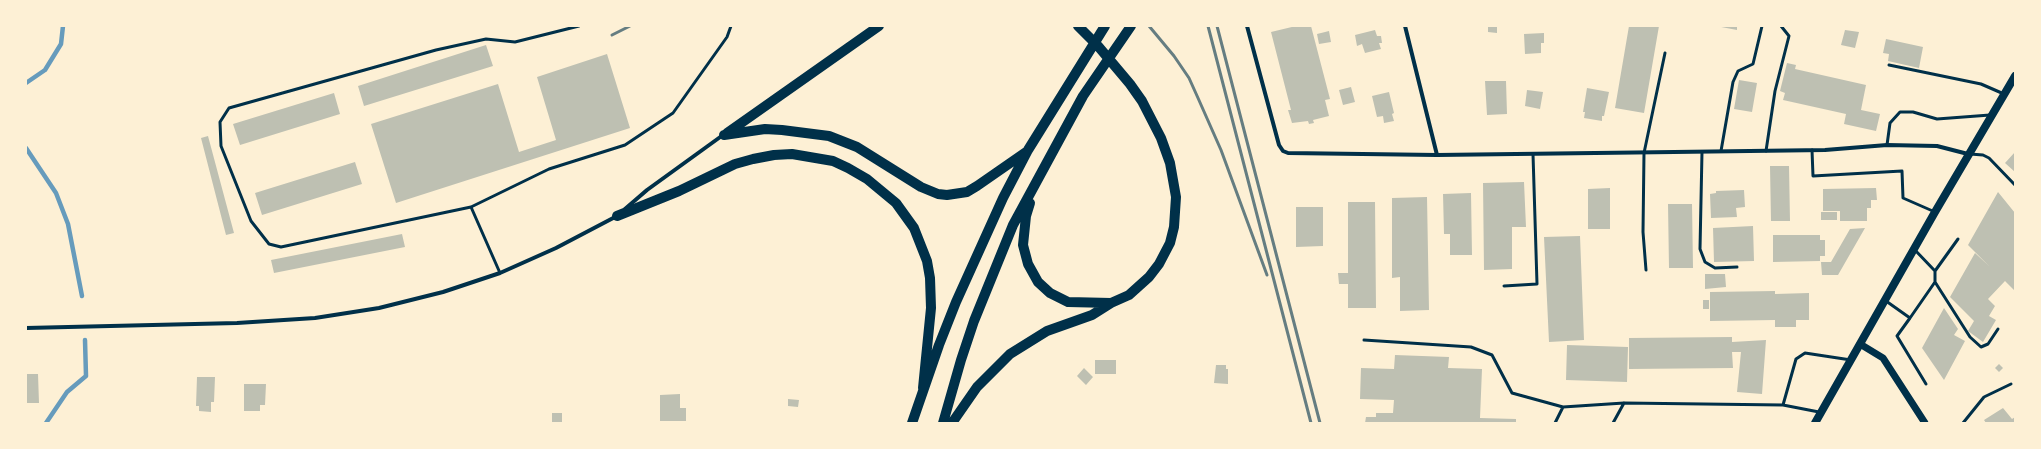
<!DOCTYPE html>
<style>
body{margin:0}
#map{position:relative;width:2041px;height:449px;overflow:hidden;background:#fdf0d5;font-family:"DejaVu Sans",sans-serif}
canvas{display:block}
.frame{position:absolute;inset:0;border:27px solid #fdf0d5;pointer-events:none}
</style>
<div id="map">
<canvas width="2041" height="449"></canvas>
<div class="frame"></div>
</div>
<script>
const c = document.querySelector('canvas').getContext('2d');
c.lineJoin = 'round';
function toPath(rows) {
  const path = new Path2D();
  for (const r of rows) {
    path.moveTo(r[0], r[1]);
    for (let i = 2; i < r.length; i += 2) path.lineTo(r[i], r[i + 1]);
  }
  return path;
}
function trace(path, color, width, dash) {
  c.strokeStyle = color;
  c.lineWidth = width;
  c.lineCap = dash ? 'butt' : 'round';
  c.setLineDash(dash || []);
  c.stroke(path);
}
function fillPath(path, color) {
  c.fillStyle = color;
  c.fill(path, 'evenodd');
}
trace(toPath([
 [26,83,45,70,61,44,63,26],
 [26,148,56,193,68,224,82,296],
 [46,423,67,392,86,376,85,340]
]), '#669bbc', 4.5);
fillPath(toPath([
 [1296,26,1311,26,1330,99,1325,100,1329,116,1313,120,1314,123,1309,124,1308,121,1292,123,1288,110,1291,110,1271,32],
 [1488,26,1497,26,1497,33,1488,32],
 [1629,26,1659,26,1644,113,1615,108],
 [1716,26,1737,26,1737,30],
 [1375,30,1377,36,1381,36,1382,43,1379,43,1381,49,1365,53,1362,44,1357,46,1355,35],
 [1845,30,1859,32,1855,48,1841,45],
 [1329,31,1331,42,1319,44,1317,34],
 [1544,33,1544,43,1541,43,1541,53,1525,54,1524,34],
 [1886,39,1923,47,1919,68,1888,61,1889,54,1883,53],
 [486,45,493,66,364,106,358,86],
 [607,54,630,128,396,203,371,124,498,84,519,152,556,140,537,77],
 [1787,63,1796,65,1795,69,1866,85,1861,110,1880,114,1876,131,1844,124,1846,114,1783,100,1785,93,1780,91],
 [1739,80,1757,83,1752,112,1734,109],
 [1485,81,1506,81,1507,114,1487,115],
 [1351,87,1355,102,1343,105,1339,90],
 [1587,88,1609,92,1604,116,1602,116,1602,121,1584,118,1585,112,1583,112],
 [1527,90,1543,92,1540,109,1525,106],
 [1389,92,1394,113,1392,114,1394,121,1384,123,1383,116,1377,117,1372,96],
 [334,93,340,114,240,145,233,124],
 [208,136,234,233,226,235,201,138],
 [2015,152,2015,172,2005,163],
 [355,162,362,184,262,215,255,193],
 [1770,166,1789,166,1790,221,1771,221],
 [1524,182,1526,227,1512,227,1512,269,1484,270,1483,183],
 [1610,188,1610,229,1588,229,1588,189],
 [1876,188,1877,200,1871,200,1871,208,1867,208,1867,221,1840,221,1840,211,1823,211,1823,189],
 [1744,190,1745,207,1736,208,1737,217,1711,218,1710,194,1716,193,1716,191],
 [1998,192,2015,213,2015,291,2005,281,1988,299,1995,306,1989,316,1996,320,1983,342,1968,331,1974,321,1950,297,1975,253,1989,266,1968,245],
 [1471,193,1472,255,1450,255,1450,234,1444,234,1443,194],
 [1427,197,1429,310,1400,311,1400,277,1392,278,1392,198],
 [1348,202,1375,202,1376,308,1348,308,1348,284,1339,284,1338,273,1348,273],
 [1668,204,1692,204,1693,268,1669,268],
 [1296,207,1323,207,1323,246,1296,247],
 [1821,212,1837,212,1837,220,1821,220],
 [1753,226,1754,261,1714,262,1713,228],
 [1865,228,1838,275,1822,275,1821,262,1831,262,1850,229],
 [402,234,405,247,274,273,271,260],
 [1773,235,1820,235,1820,240,1825,240,1825,256,1820,256,1820,261,1773,262],
 [1580,236,1584,340,1549,342,1544,237],
 [1705,274,1725,274,1726,287,1705,289],
 [1775,291,1775,294,1809,293,1809,320,1796,320,1796,327,1775,327,1775,320,1710,321,1710,292],
 [1703,300,1709,300,1709,309,1703,309],
 [1944,308,1958,329,1954,335,1965,341,1944,380,1922,348],
 [1732,337,1732,342,1766,340,1762,394,1737,392,1741,352,1732,352,1733,368,1629,369,1629,338],
 [1567,345,1628,347,1627,382,1566,380],
 [1395,355,1449,357,1448,368,1482,369,1480,418,1516,419,1516,423,1365,423,1366,417,1376,417,1376,413,1393,413,1394,400,1360,399,1361,368,1394,369],
 [1095,360,1116,360,1116,374,1095,374],
 [1999,364,2003,368,1999,372,1995,368],
 [1216,365,1226,365,1226,369,1228,369,1228,384,1214,383],
 [1084,368,1093,377,1086,385,1077,376],
 [26,374,38,374,39,403,26,403],
 [197,377,215,377,214,402,211,402,211,412,199,411,199,406,196,406],
 [244,384,266,384,265,405,260,405,260,411,244,411],
 [680,394,680,408,686,408,686,421,660,421,660,395],
 [788,399,799,400,798,407,788,406],
 [2003,408,2012,419,2015,417,2015,423,1986,423,1984,420],
 [552,413,562,413,562,423,552,423]
]), '#bec0b2');
trace(toPath([
 [579,26,515,42,486,39,436,50,229,108,220,122,221,146,251,221,269,244,281,247,471,207,549,169,625,145,673,113,727,37,731,26],
 [1889,65,1981,84,2004,94],
 [1887,145,1890,123,1900,112,1913,112,1937,119,1990,115],
 [1812,150,1813,176,1902,171,1903,198,1935,212],
 [1721,151,1733,82,1738,71,1753,64,1762,26],
 [1766,151,1775,91,1789,36,1781,26],
 [1702,152,1700,249,1705,262,1715,268,1737,267],
 [1970,154,1983,155,1989,158,2015,185],
 [471,207,500,273],
 [1646,270,1643,232,1644,153,1665,53],
 [1935,271,1958,239],
 [1935,282,1970,337,1981,347,1988,344,1998,329],
 [1504,286,1537,284,1533,154],
 [1886,301,1910,318,1935,282,1935,271,1914,249],
 [1910,318,1897,336,1926,384],
 [1364,340,1471,347,1492,355,1512,393,1563,407],
 [1783,405,1796,359,1805,353,1851,360],
 [1555,423,1563,407,1624,403,1783,405,1819,412],
 [1613,423,1624,403],
 [1963,423,1984,397,2011,384]
]), '#003049', 3);
trace(toPath([
 [1247,26,1279,145,1283,151,1288,153,1437,155,1674,152,1825,150,1887,145,1937,146,1968,154],
 [1405,26,1437,155],
 [625,209,647,190,723,135],
 [26,328,237,323,315,318,379,308,443,292,500,273,556,248,617,216]
]), '#003049', 4);
trace(toPath([
 [1860,344,1883,358,1925,423]
]), '#003049', 7);
trace(toPath([
 [1815,423,1935,212,2015,76]
]), '#003049', 8);
trace(toPath([
 [727,133,879,26],
 [724,135,765,129,782,130,829,136,857,147,921,187,938,194,947,195,967,192,977,186,1026,152],
 [1030,203,1026,216,1023,245,1028,264,1038,282,1050,293,1068,302,1111,303],
 [617,216,679,191,735,164,753,159,774,155,792,154,833,161,848,168,867,179,896,203,914,228,927,261,930,278,931,308,923,388],
 [912,423,939,345,956,302,1003,198,1028,150,1105,26],
 [943,423,961,360,974,321,1013,225,1083,96,1131,26],
 [952,423,977,387,1010,354,1047,331,1092,315,1111,303,1129,295,1149,277,1159,264,1170,243,1174,227,1176,197,1170,163,1161,138,1142,101,1130,84,1098,46,1078,26]
]), '#003049', 10);
trace(toPath([
 [1149,26,1174,56,1189,78,1198,98,1221,150,1267,275],
 [1208,26,1311,423],
 [1217,26,1320,423],
 [612,35,630,26]
]), '#657d81', 3);
</script>
